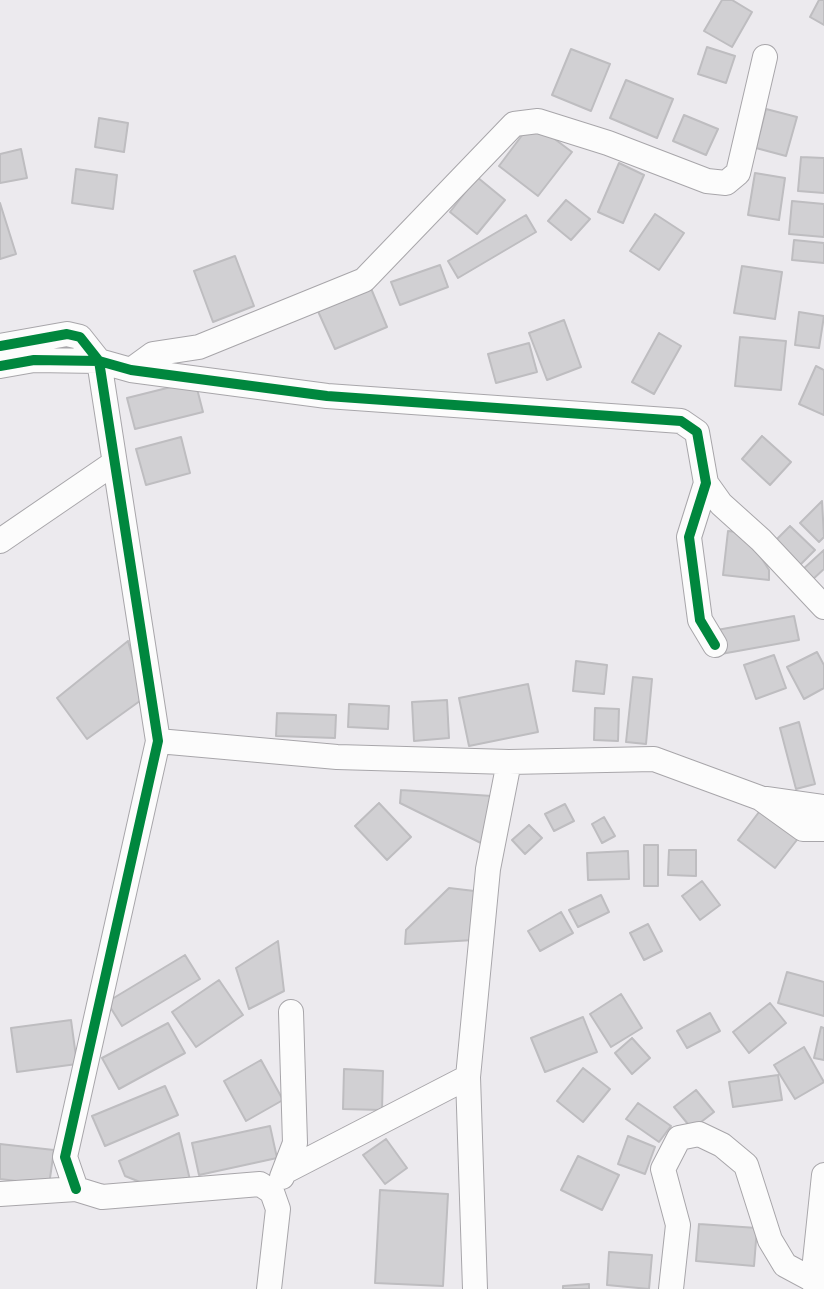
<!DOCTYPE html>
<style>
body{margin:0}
canvas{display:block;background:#eceaee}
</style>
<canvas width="824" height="1289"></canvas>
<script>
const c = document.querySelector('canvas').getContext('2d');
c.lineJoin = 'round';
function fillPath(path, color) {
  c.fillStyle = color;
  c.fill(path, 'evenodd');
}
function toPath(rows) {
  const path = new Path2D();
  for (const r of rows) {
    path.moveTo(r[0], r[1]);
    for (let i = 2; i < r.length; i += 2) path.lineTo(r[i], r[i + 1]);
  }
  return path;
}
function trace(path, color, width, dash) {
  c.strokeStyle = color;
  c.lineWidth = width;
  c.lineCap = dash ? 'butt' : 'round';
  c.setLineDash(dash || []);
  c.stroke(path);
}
const building = toPath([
 [722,0,732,0,752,12,732,47,704,31,722,0],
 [819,0,824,0,824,25,810,17,819,0],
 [707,47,735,56,726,83,698,74,707,47],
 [571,49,610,64,591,111,552,95,571,49],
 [626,80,673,99,657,138,610,118,626,80],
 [766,109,797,117,786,156,756,148,766,109],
 [684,115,718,129,706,155,673,141,684,115],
 [99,118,128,123,124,152,95,147,99,118],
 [532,122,572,152,538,196,499,166,532,122],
 [21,149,27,178,0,183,0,154,21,149],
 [801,157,824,158,824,193,798,191,801,157],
 [619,163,644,175,623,223,598,212,619,163],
 [76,169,117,175,113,209,72,203,76,169],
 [755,173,785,178,779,220,748,215,755,173],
 [477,177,505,200,477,234,450,212,477,177],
 [566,200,590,219,571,240,548,221,566,200],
 [792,201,824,204,824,237,789,234,792,201],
 [0,203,16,254,0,259,0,203],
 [655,214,684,233,659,270,630,251,655,214],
 [526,215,536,232,458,278,448,261,526,215],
 [794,240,824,243,824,263,792,260,794,240],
 [235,256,254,306,213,322,194,271,235,256],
 [440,265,448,287,400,305,391,282,440,265],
 [742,266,782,272,775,319,734,313,742,266],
 [370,286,387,327,335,349,317,309,370,286],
 [799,312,824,316,819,348,795,345,799,312],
 [564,320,581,367,547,380,529,333,564,320],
 [659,333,681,346,654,394,632,382,659,333],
 [740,337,786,341,781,390,735,386,740,337],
 [529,343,537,372,496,383,488,354,529,343],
 [816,366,824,370,824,415,799,404,816,366],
 [195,381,203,412,135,429,127,398,195,381],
 [762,436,791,462,770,485,742,459,762,436],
 [181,437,190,473,146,485,136,449,181,437],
 [822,501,824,537,819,542,800,523,822,501],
 [790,526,815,550,795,570,771,545,790,526],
 [728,531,746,533,769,570,769,580,723,575,728,531],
 [824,550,824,569,811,581,801,571,824,550],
 [794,616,799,640,721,654,717,630,794,616],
 [128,641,144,698,87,739,57,698,128,641],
 [817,652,824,665,824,688,804,699,787,667,817,652],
 [774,655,786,688,756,699,744,665,774,655],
 [576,661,607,665,604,694,573,691,576,661],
 [633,677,652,679,646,744,626,742,633,677],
 [528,684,538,732,469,746,459,698,528,684],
 [447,700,449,738,414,741,412,702,447,700],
 [349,704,389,706,388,729,348,727,349,704],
 [595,708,619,709,618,741,594,740,595,708],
 [277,713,336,715,335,738,276,736,277,713],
 [799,722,815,784,796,789,780,728,799,722],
 [401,790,492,796,489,847,400,803,401,790],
 [379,803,411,837,387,860,355,826,379,803],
 [565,804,574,821,554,831,545,814,565,804],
 [762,808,800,836,775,868,738,840,762,808],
 [604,817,615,836,602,843,592,824,604,817],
 [529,825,542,838,525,854,512,840,529,825],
 [644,845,658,845,658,886,644,886,644,845],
 [669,850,696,850,696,876,668,875,669,850],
 [628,851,629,879,588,880,587,853,628,851],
 [702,881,720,905,700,920,682,896,702,881],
 [449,888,483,892,474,940,405,944,406,930,449,888],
 [601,895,609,912,578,927,569,910,601,895],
 [561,912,573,933,540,951,528,931,561,912],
 [648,924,662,951,644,960,630,933,648,924],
 [278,941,284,991,249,1009,236,968,278,941],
 [185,955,200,979,122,1026,107,1002,185,955],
 [787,972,824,982,824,1016,778,1003,787,972],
 [219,980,243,1015,196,1047,172,1012,219,980],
 [621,994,642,1028,611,1047,590,1014,621,994],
 [770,1003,786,1023,749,1053,733,1032,770,1003],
 [710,1013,720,1031,687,1048,677,1031,710,1013],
 [583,1017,597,1052,545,1072,531,1038,583,1017],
 [71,1020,77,1064,17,1072,11,1028,71,1020],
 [168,1023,185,1053,119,1089,102,1058,168,1023],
 [821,1027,824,1028,824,1060,814,1058,821,1027],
 [632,1038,650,1058,632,1074,615,1053,632,1038],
 [804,1047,824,1082,795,1099,774,1065,804,1047],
 [261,1060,283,1100,246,1121,224,1081,261,1060],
 [583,1068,610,1089,583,1122,557,1101,583,1068],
 [344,1069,383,1071,382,1110,343,1109,344,1069],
 [778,1075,782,1100,733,1107,729,1082,778,1075],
 [165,1086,178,1115,105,1146,92,1116,165,1086],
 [696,1090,714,1112,692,1129,674,1107,696,1090],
 [638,1103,671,1126,659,1142,626,1119,638,1103],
 [270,1126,277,1158,199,1175,192,1143,270,1126],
 [179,1133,190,1180,150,1186,125,1176,119,1161,179,1133],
 [628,1136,655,1147,645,1174,618,1164,628,1136],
 [386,1139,407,1168,385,1184,363,1155,386,1139],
 [0,1144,54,1150,49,1185,0,1179,0,1144],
 [578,1156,619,1175,602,1210,561,1190,578,1156],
 [380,1190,448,1194,443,1286,375,1283,380,1190],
 [699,1224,757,1228,754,1266,696,1261,699,1224],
 [609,1252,652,1255,649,1289,607,1285,609,1252],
 [589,1284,589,1289,563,1289,563,1286,589,1284]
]);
fillPath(building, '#d1d0d3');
trace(building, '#bebdc0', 2);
const minor = toPath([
 [0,346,67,334,80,337,99,361,158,741,65,1157,76,1189],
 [0,366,34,360,99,361,131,370,327,396,681,421,697,432,706,483,689,537,700,620,715,645],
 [131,370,153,354,199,347,364,280,514,124,538,121,608,143,707,181,726,183,738,173,765,57],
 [706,483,721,504,761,540,824,607],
 [0,541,114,463],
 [158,741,337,757,509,762,654,759,760,798,803,829,824,829],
 [766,799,824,807],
 [286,1171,468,1077],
 [282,1177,295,1143,291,1012],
 [0,1194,76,1189,102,1197,260,1184,272,1192,278,1209,269,1289],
 [475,1289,468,1077,488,869,509,762],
 [671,1289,678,1225,663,1169,679,1138,699,1134,722,1145,746,1165,770,1240,785,1265,813,1280,824,1278],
 [816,1289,813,1280,824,1175]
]);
trace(minor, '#a8a6aa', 26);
trace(minor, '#fcfcfc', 24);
trace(toPath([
 [0,346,67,334,80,337,99,361,158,741,65,1157,76,1189],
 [0,366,34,360,99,361,131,370,327,396,681,421,697,432,706,483,689,537,700,620,715,645]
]), '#00873e', 10);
</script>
